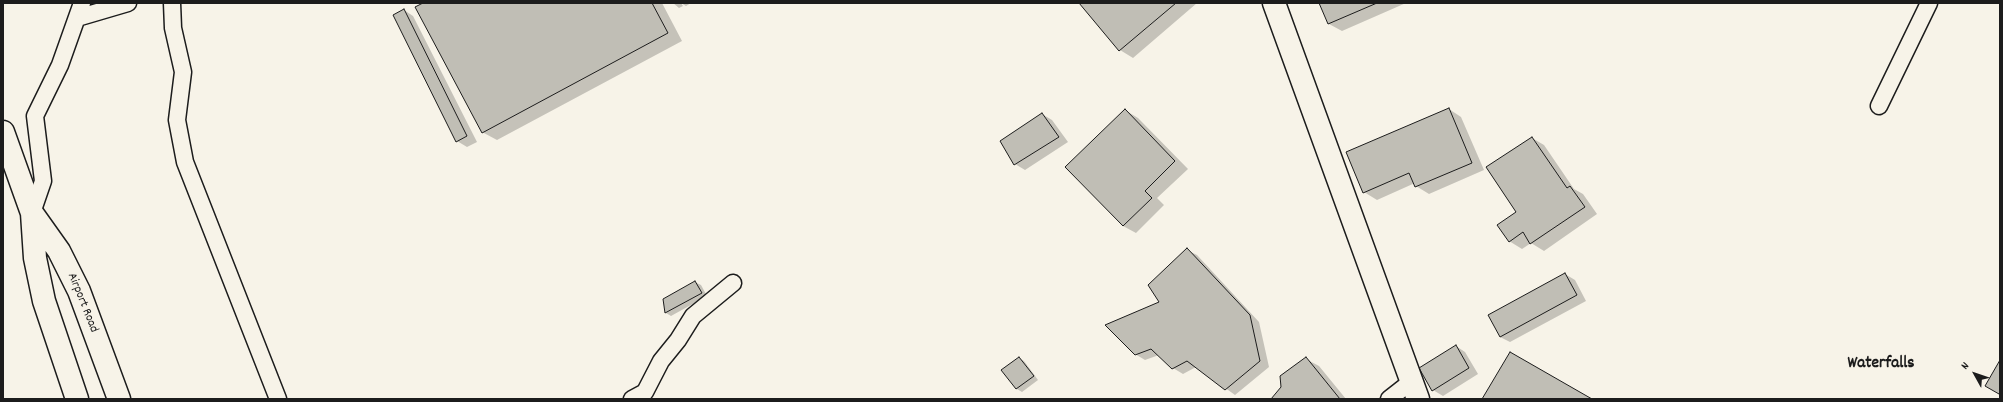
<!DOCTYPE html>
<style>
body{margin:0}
#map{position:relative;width:2003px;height:402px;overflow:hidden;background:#f7f3e8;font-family:Dekko,sans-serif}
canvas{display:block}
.frame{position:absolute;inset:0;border:4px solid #1c1c1c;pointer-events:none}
.north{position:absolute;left:1955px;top:354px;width:40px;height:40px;-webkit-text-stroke:3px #f7f3e8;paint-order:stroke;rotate:310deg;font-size:11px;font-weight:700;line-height:16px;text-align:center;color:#1c1c1c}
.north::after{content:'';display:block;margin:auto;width:14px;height:18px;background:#1c1c1c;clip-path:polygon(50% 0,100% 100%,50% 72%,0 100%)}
</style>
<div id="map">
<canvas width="2003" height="402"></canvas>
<div class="frame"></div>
<div class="north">N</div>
</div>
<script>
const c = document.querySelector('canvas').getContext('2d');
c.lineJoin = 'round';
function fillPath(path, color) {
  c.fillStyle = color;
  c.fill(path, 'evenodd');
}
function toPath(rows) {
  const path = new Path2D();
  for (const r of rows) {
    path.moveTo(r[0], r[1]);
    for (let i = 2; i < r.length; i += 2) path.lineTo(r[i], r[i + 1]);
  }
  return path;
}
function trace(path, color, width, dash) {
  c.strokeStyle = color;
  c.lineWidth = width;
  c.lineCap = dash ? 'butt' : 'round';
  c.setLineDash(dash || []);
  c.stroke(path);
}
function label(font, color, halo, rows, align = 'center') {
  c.font = font + ' Dekko,sans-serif';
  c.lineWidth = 3;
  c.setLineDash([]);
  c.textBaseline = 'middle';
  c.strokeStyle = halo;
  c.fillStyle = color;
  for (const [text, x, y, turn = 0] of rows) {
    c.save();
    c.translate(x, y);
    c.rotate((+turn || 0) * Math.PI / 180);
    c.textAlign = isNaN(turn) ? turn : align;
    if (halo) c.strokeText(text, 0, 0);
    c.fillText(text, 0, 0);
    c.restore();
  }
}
fillPath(toPath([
 [425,3,662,3,682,41,497,140,482,132],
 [673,3,691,3,686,6,681,3,683,6,679,8],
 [1080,3,1197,3,1133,58,1120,50],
 [1320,3,1406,3,1342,31,1329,24],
 [404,10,413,16,477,142,467,147,457,141],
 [1449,109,1461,117,1484,170,1429,194,1416,186,1415,183,1377,200,1364,192],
 [1125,110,1138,118,1188,169,1157,198,1164,205,1136,233,1123,226],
 [1042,114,1052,120,1068,142,1025,170,1015,164],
 [1532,138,1544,145,1574,189,1583,194,1597,214,1544,251,1531,243,1522,249,1509,241,1518,213],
 [1187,250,1197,255,1259,322,1269,367,1235,395,1196,367,1183,374,1173,368,1159,355,1145,360,1135,354],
 [1565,274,1575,280,1586,301,1510,342,1500,337],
 [695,282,701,285,707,296,671,316,666,313,664,300],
 [1456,346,1465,352,1478,374,1443,396,1433,390],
 [1019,358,1024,361,1038,380,1022,392,1017,389],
 [1306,359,1319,366,1346,399,1272,399]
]), '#0003');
const building = toPath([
 [423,3,652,3,668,33,482,133,415,7,423,3],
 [1079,3,1176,3,1119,51,1079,3],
 [1319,3,1377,3,1328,24,1319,3],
 [404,9,467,136,456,142,393,15,404,9],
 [1449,108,1472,163,1415,187,1409,173,1363,193,1346,152,1449,108],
 [1125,109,1175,161,1145,191,1152,198,1123,226,1065,167,1125,109],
 [1042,113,1059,137,1014,165,1000,141,1042,113],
 [1532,137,1567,188,1570,186,1585,207,1530,244,1523,232,1509,242,1497,225,1516,212,1486,167,1532,137],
 [1187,248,1250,315,1260,361,1225,390,1187,361,1172,369,1151,349,1135,355,1105,325,1159,302,1148,285,1187,248],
 [1565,273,1577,295,1500,337,1488,315,1565,273],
 [695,281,702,293,665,313,663,299,695,281],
 [1456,345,1469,368,1432,391,1419,368,1456,345],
 [1510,352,1592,399,1482,399,1510,352],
 [1019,357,1034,376,1016,389,1001,370,1019,357],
 [1306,357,1340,399,1271,399,1281,387,1280,376,1306,357],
 [2000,360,2000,391,1999,394,1985,386,2000,360]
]);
fillPath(building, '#c0beb5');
trace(building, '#1c1c1c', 1);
const service = toPath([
 [172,3,173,28,183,72,177,120,185,162,278,399],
 [77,18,128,3],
 [1879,106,1929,3],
 [32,213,43,181,35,116,60,65,82,3],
 [632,399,645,392,661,361,678,340,693,316,733,283],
 [1389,399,1412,381]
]);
const minor = toPath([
 [1274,3,1418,399]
]);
const secondary = toPath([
 [3,132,32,213,35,258,44,301,77,399],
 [32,213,59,251,79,291,119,399]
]);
trace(service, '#1c1c1c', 19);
trace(minor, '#1c1c1c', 25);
trace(secondary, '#1c1c1c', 25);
trace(service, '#f7f3e8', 16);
trace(minor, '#f7f3e8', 22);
trace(secondary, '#f7f3e8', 22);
label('13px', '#1c1c1c', '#f7f3e8', [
 ["Airport Road",82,303,68]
]);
label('bold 17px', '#1c1c1c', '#f7f3e8', [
 ["Waterfalls",1881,365]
]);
</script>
